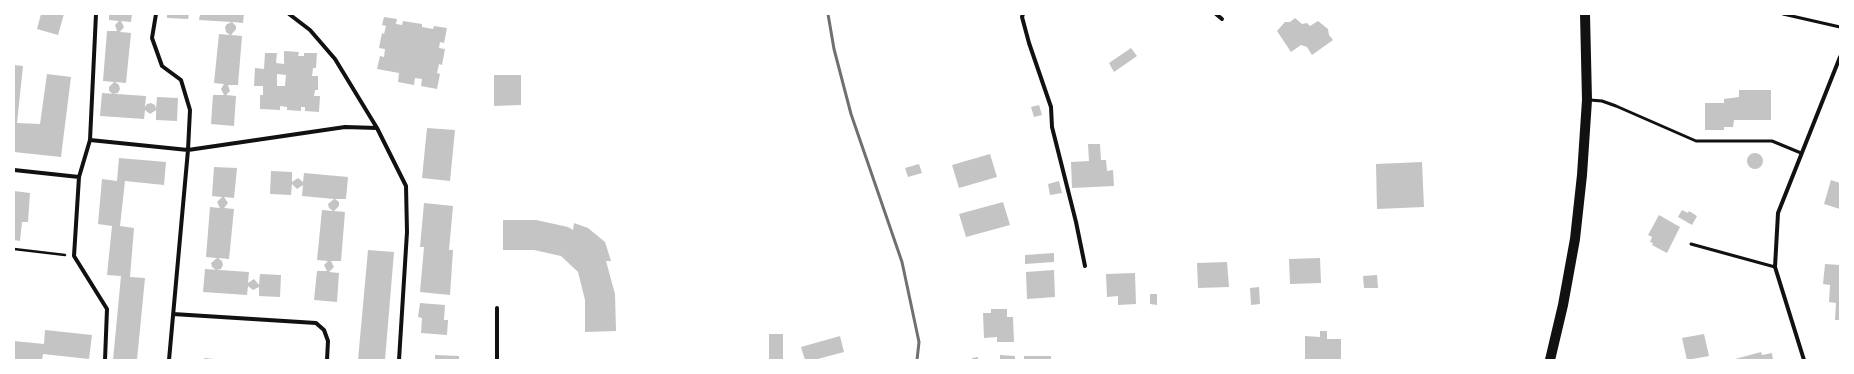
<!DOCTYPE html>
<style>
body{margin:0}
#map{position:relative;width:1854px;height:374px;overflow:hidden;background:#fff;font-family:"Noto Serif",serif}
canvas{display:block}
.frame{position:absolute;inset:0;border:15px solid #fff;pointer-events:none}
</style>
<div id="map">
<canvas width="1854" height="374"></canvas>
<div class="frame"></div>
</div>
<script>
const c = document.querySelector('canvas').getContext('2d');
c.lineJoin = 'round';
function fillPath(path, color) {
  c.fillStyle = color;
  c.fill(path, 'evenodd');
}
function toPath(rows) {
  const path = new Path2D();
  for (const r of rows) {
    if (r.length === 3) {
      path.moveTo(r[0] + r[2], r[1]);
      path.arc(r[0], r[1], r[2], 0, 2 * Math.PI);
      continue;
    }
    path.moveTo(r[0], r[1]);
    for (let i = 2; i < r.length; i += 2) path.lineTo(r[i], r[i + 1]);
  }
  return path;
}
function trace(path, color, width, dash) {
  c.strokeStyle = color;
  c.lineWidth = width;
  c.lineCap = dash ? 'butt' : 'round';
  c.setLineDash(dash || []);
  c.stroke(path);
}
fillPath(toPath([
 [41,14,64,14,58,35,37,29],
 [109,14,132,14,131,22,121,21,124,27,120,32,131,33,126,83,115,82,119,85,120,89,118,93,113,94,109,91,109,87,114,82,103,81,107,31,117,31,115,25,119,21,109,20],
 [167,14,189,14,188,19,167,18],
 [200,14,244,14,243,23,232,22,236,26,236,29,231,35,242,36,238,85,228,85,230,91,226,95,236,96,234,126,211,124,213,95,224,95,221,89,224,84,214,83,219,34,230,35,226,32,225,27,227,24,232,22,199,20],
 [384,17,397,19,396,24,402,25,403,21,422,24,422,27,433,29,434,26,447,28,444,43,440,42,439,48,445,49,442,65,439,64,437,73,440,74,437,89,421,86,422,79,415,78,414,85,398,82,399,73,377,69,380,56,384,57,385,49,379,48,382,33,384,34,386,26,382,25],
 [1295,18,1302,24,1307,23,1310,26,1318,21,1328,29,1329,35,1333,40,1312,55,1307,47,1301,45,1291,52,1277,31,1285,22,1290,22],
 [1131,48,1137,56,1114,72,1109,63],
 [284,51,299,52,298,56,304,56,304,53,317,53,316,68,313,68,312,76,318,76,318,90,315,90,314,96,320,96,319,112,305,111,305,107,301,107,301,111,287,110,287,107,280,106,280,110,260,109,260,95,263,95,263,86,254,86,255,68,264,69,265,53,277,53,276,63,284,64],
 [277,74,286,75,285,86,277,86],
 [14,65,23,66,17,123,40,124,47,74,71,77,61,157,14,152],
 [494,75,521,75,521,105,494,106],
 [1739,90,1771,90,1771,120,1734,120,1733,127,1724,127,1724,130,1705,130,1705,103,1724,103,1724,99,1739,97],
 [102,93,146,96,145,107,147,104,151,103,155,105,156,109,157,97,178,98,177,121,156,120,156,110,150,114,145,110,144,119,100,116],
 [1039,105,1042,115,1034,117,1031,107],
 [427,128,455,130,450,181,422,178],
 [1088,144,1100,144,1101,160,1106,160,1107,171,1113,170,1114,186,1072,188,1071,162,1089,161],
 [1755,161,8],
 [990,154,997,177,959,188,952,165],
 [119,158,166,162,164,185,125,181,120,226,134,228,130,277,145,278,137,360,113,360,121,276,107,275,112,226,98,224,102,179,117,181],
 [1422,162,1424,207,1377,209,1376,164],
 [919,164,922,173,908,177,905,168],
 [214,167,237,168,234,198,224,197,228,203,224,208,234,209,229,259,218,258,222,261,223,265,221,269,216,270,212,267,211,263,217,258,206,257,210,207,220,208,217,202,222,197,212,196],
 [271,171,292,172,292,182,298,178,303,182,304,173,348,177,346,199,335,199,339,202,339,206,334,211,345,212,341,261,331,261,334,267,329,272,339,273,337,302,314,300,317,271,327,271,324,265,328,261,317,260,322,210,333,211,329,208,328,204,334,199,302,196,303,185,297,189,292,184,291,195,270,194],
 [1831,180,1840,183,1840,209,1824,204],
 [1059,181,1062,193,1050,195,1048,184],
 [14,191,30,193,28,222,22,222,20,241,14,240],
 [1003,202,1010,225,966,237,959,214],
 [424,203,453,206,449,250,453,250,450,295,420,292,424,247,420,247],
 [1682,210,1688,213,1689,211,1697,216,1692,225,1678,217],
 [1659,215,1680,227,1667,253,1652,245,1653,243,1650,242,1652,237,1648,235],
 [503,220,536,220,568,227,573,230,574,223,588,228,605,242,611,261,606,261,615,294,616,331,585,332,585,300,578,272,561,256,534,250,503,250],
 [368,250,394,252,385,360,358,360],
 [1054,253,1054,262,1025,264,1025,255],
 [1320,258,1321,283,1290,284,1289,259],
 [1227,262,1229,287,1198,288,1197,263],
 [1825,264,1840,265,1840,320,1835,320,1836,303,1829,302,1830,285,1823,284],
 [205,269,249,272,248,283,254,279,259,285,260,274,281,275,280,297,259,296,259,287,253,290,248,286,247,295,203,292],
 [1054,270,1055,297,1027,299,1026,272],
 [1135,273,1136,304,1118,305,1118,296,1107,297,1106,274],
 [1377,275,1378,288,1364,288,1363,276],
 [1259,287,1260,304,1251,305,1250,288],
 [1150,294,1157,294,1157,305,1150,304],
 [420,303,445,305,444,320,448,320,447,335,421,333,422,318,418,317],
 [991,309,1007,309,1007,317,1013,317,1014,342,997,342,997,337,984,338,983,313,991,313],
 [45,330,92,335,89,359,43,354,42,360,14,360,14,341,44,344],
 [1320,331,1327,331,1327,339,1341,339,1341,360,1305,360,1305,336,1320,337],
 [769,334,783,334,783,360,769,360],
 [1704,334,1709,356,1687,360,1682,338],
 [840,336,844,352,814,360,805,360,801,347],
 [1761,352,1762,355,1772,353,1773,360,1735,360,1735,359],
 [435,355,459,356,459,360,435,360],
 [1000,355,1015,356,1015,360,1000,360],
 [1024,356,1051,356,1051,360,1024,360],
 [978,357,978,360,972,360,972,358],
 [205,358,214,359,214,360,202,360]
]), '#c4c4c4');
trace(toPath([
 [14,249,65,255]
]), '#111', 2.5);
trace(toPath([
 [1783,14,1840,27],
 [1590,100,1602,101,1616,106,1696,141,1772,141,1801,153],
 [1691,244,1775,267]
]), '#111', 3);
trace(toPath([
 [96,14,90,140,79,177,74,256,107,309,105,360],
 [156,14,152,38,162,66,181,80,190,110,188,150,169,360],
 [289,14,310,30,335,59,377,128,406,186,407,232,399,360],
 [1023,14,1022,17,1029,43,1051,107,1052,127,1076,222,1085,266],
 [1216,14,1222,19],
 [90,140,188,150,345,127,377,128],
 [14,170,79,177],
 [497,308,497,360],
 [173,314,316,323,324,330,328,341,327,360],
 [1804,360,1775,267,1778,213,1840,57]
]), '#111', 4);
trace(toPath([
 [1550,360,1563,305,1575,239,1582,175,1587,100,1585,14]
]), '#111', 10);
trace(toPath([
 [828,14,834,49,851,114,902,262,919,342,917,360]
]), '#707070', 3);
</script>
